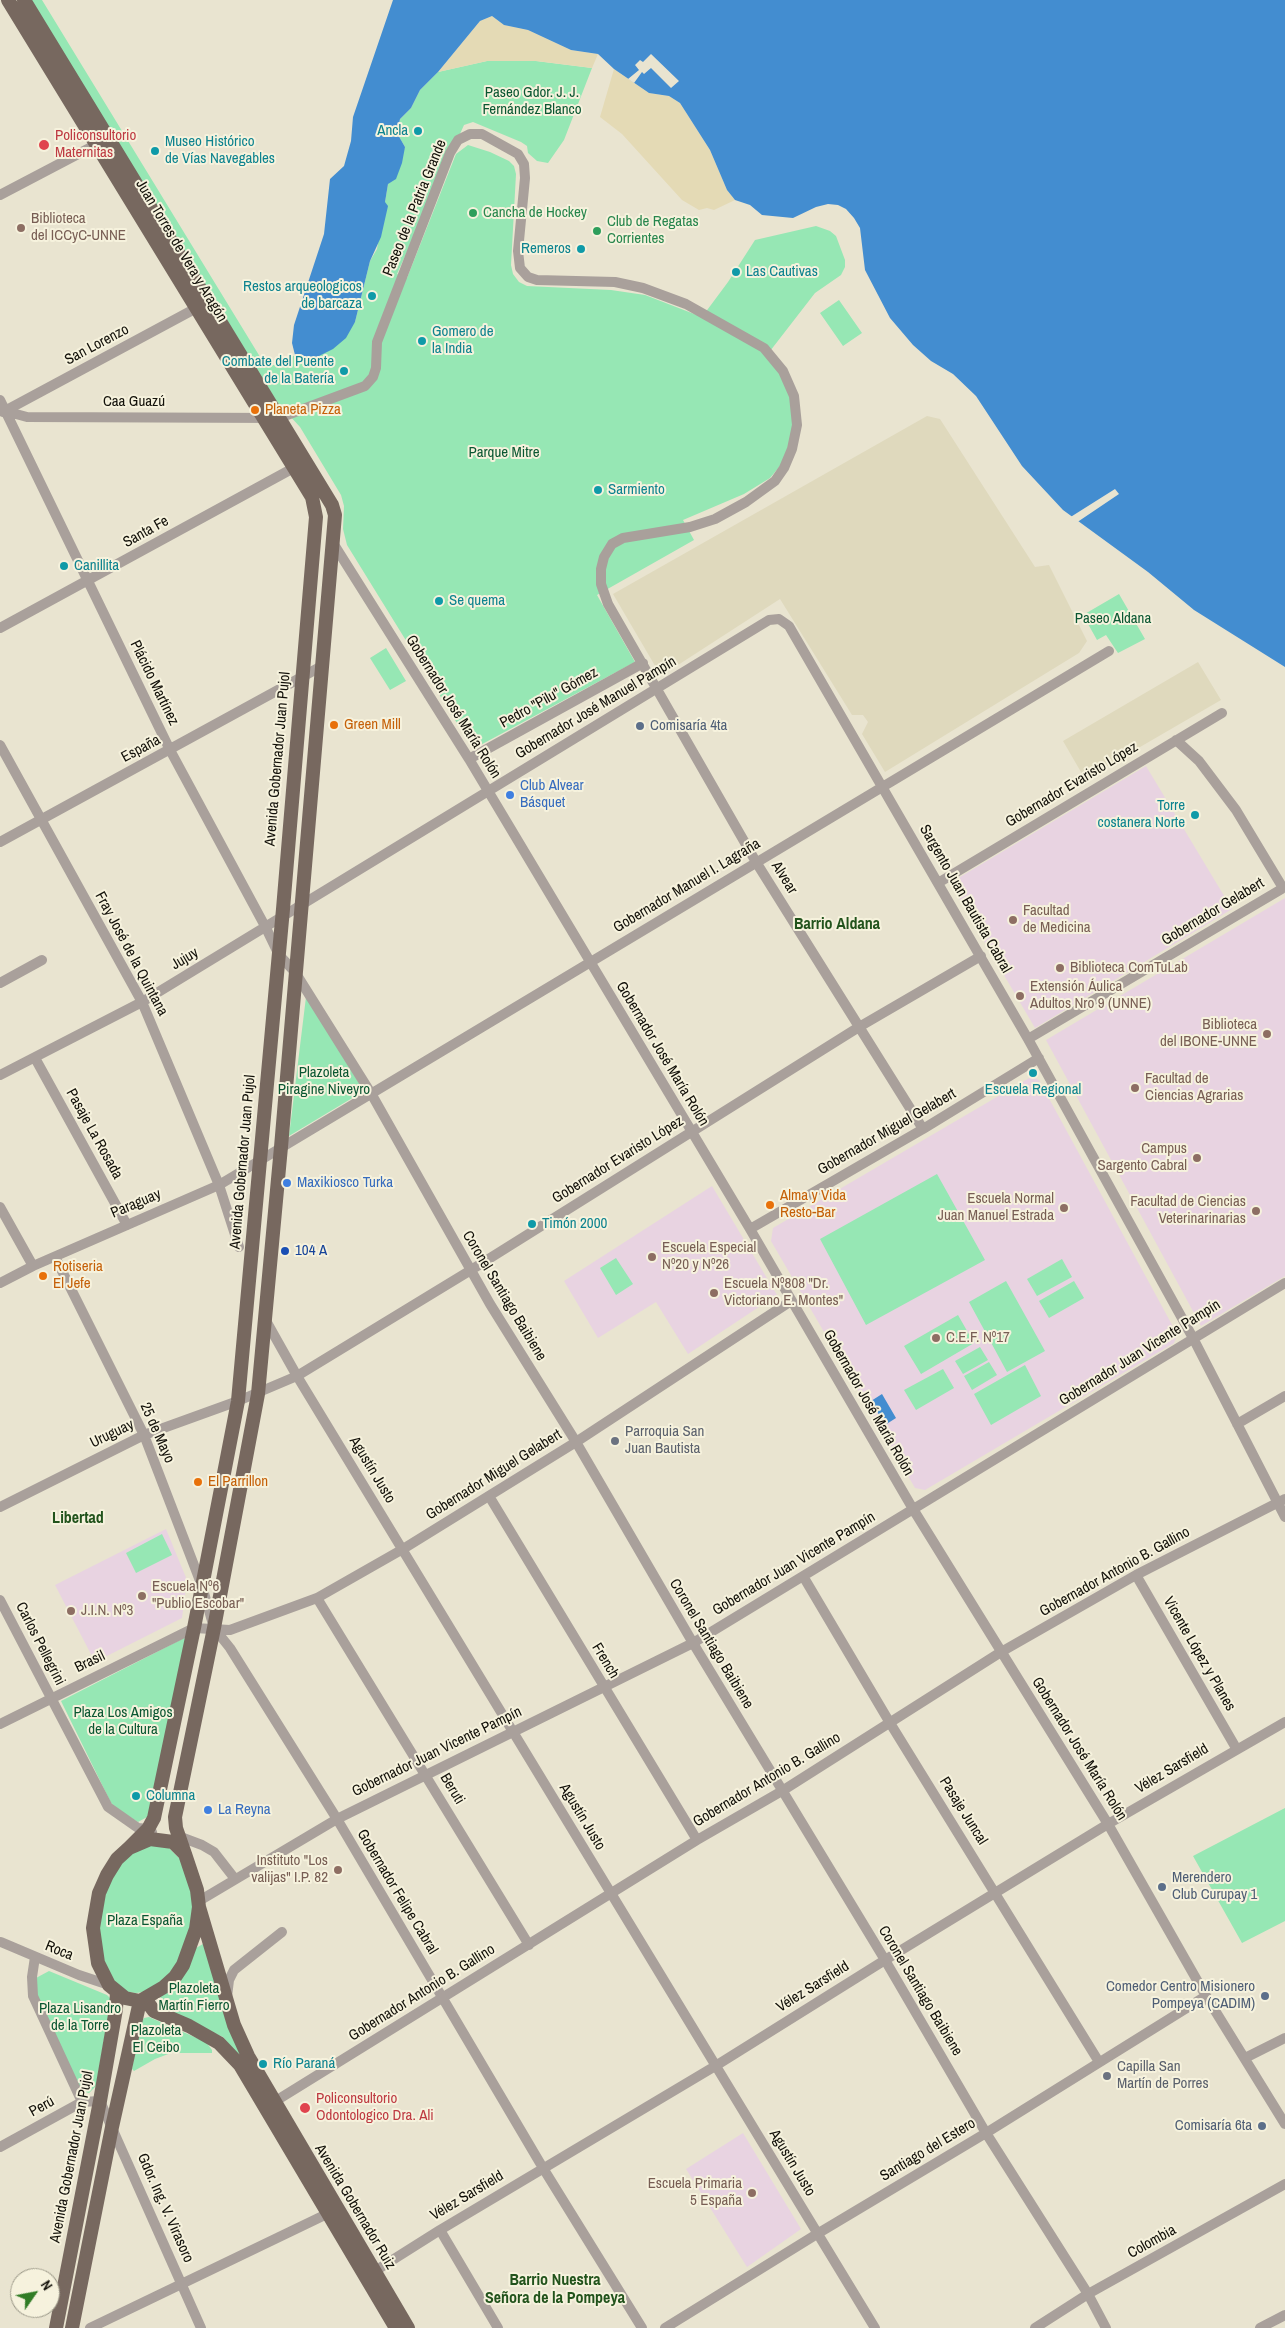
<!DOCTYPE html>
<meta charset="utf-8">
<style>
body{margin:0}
#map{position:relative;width:1285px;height:2328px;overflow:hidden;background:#e9e4d0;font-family:"Archivo Narrow",sans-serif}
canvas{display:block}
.north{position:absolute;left:10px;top:2268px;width:50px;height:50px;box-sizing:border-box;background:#f6f2dd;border:1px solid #9b9888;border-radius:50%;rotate:57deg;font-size:14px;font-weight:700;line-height:20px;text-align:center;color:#121009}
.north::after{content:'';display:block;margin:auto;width:18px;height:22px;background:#307c25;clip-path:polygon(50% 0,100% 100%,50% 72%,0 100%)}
</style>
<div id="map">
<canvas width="1285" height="2328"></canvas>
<div class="north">N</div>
</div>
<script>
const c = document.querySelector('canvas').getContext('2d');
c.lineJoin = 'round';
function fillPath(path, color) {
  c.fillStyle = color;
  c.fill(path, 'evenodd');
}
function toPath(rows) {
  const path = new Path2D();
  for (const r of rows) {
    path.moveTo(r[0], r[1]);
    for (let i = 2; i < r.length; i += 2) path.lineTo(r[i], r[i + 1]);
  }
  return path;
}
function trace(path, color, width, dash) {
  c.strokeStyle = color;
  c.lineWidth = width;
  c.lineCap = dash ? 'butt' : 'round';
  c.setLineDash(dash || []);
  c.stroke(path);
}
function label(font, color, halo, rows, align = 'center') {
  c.font = font + ' "Archivo Narrow",sans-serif';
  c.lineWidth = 4;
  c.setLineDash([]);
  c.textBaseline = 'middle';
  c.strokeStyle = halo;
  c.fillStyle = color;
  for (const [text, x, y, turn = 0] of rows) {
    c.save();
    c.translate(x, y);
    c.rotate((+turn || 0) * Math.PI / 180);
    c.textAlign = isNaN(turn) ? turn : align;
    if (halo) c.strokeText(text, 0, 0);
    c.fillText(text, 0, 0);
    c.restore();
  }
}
fillPath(toPath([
 [927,416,940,419,1035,567,1049,565,1087,641,1079,653,885,772,862,734,868,722,863,715,852,715,780,599,661,676,613,594],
 [1198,662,1221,700,1085,779,1063,741]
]), '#dfd9bd');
fillPath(toPath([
 [1146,766,1232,909,1035,1028,950,883],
 [1285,898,1285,1276,1201,1326,1046,1040],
 [1031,1077,1039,1080,1177,1334,1174,1343,925,1490,915,1488,771,1241,773,1228],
 [712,1186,777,1295,688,1354,656,1302,598,1338,564,1281],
 [166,1529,187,1580,182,1618,95,1662,55,1585],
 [743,2133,801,2229,747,2267,686,2169]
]), '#e8d3e1');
fillPath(toPath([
 [31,0,42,0,265,365,279,365,295,355,303,358,355,322,370,261,377,249,388,184,405,147,397,133,400,119,411,108,420,90,438,72,487,61,536,61,592,68,564,140,548,163,537,161,528,153,527,146,521,142,473,122,464,125,397,274,407,278,456,154,468,145,490,152,509,161,514,166,516,174,511,265,513,274,519,282,527,286,611,290,645,295,702,317,728,282,755,240,816,226,830,231,836,236,845,260,845,267,841,275,815,293,767,355,780,371,791,396,794,426,789,450,780,466,770,478,744,494,683,520,694,540,597,595,635,662,473,749,347,545,343,529,344,506,341,495,300,427,277,402],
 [839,300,862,333,843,346,820,313],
 [1119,594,1145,639,1118,653,1106,635,1097,640,1083,615],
 [386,648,406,681,390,690,370,658],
 [306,997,364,1091,289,1136],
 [937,1174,985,1260,866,1325,820,1239],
 [616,1258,633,1284,616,1295,600,1268],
 [1062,1259,1072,1277,1037,1296,1027,1279],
 [1006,1281,1045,1351,1007,1372,969,1302],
 [1074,1281,1084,1298,1049,1318,1039,1301],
 [958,1315,974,1343,921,1374,904,1346],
 [980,1347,988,1360,963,1374,955,1361],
 [989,1362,997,1375,972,1390,964,1376],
 [1025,1365,1041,1396,991,1425,974,1394],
 [943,1369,954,1388,916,1410,904,1390],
 [162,1534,172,1555,136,1573,126,1553],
 [186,1637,149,1816,138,1822,114,1807,110,1801,61,1701],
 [1285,1808,1285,1921,1242,1943,1193,1856],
 [147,1845,169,1848,182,1861,193,1897,191,1924,179,1961,163,1981,144,1992,136,1993,127,1992,110,1979,104,1967,98,1917,110,1880,127,1856],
 [203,1944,248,2067,223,2037,161,2009,159,2005,161,1995,196,1948],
 [49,1971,107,1995,111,1999,96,2086,89,2093,82,2091,34,1993,36,1978],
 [149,2017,206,2042,212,2050,212,2053,171,2053,155,2059,134,2071,132,2069,141,2023,144,2018]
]), '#96e7b4');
fillPath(toPath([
 [492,16,504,25,528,30,571,50,598,54,592,68,536,61,487,61,438,72,480,21],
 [614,69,649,93,669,96,680,103,710,150,727,190,735,200,714,210,707,208,699,210,682,200,622,134,600,117]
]), '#e4dab5');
fillPath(toPath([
 [393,0,1285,0,1285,667,1194,610,1148,572,1063,510,1022,466,976,396,953,374,931,361,913,345,890,318,865,270,860,228,854,218,846,209,838,205,828,204,816,207,793,218,762,215,750,205,735,200,727,190,710,150,680,103,669,96,649,93,614,69,598,54,571,50,528,30,504,25,492,16,480,21,438,72,420,90,411,108,400,119,397,133,405,147,402,163,396,179,388,184,385,202,388,206,381,237,370,261,355,322,346,338,333,349,313,359,295,355,292,343,294,325,324,234,330,179,344,166,351,141,353,117],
 [882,1394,896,1418,885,1425,871,1401]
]), '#438dd0');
fillPath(toPath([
 [651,54,679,81,671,88,651,68,644,74,642,72,634,83,628,79,639,70,635,65,640,60,643,62],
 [1115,489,1119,494,1076,523,1069,518]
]), '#e9e4d0');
trace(toPath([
 [0,195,101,142],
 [0,400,170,750,266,928,279,955,295,972,372,1095,490,1304,576,1442,693,1643,885,1960,986,2133,1088,2294,1106,2328],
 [5,411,27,417,279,418,365,386,373,377,376,368,377,342,450,153,458,140,470,134,482,134,518,154,524,164,525,178,518,251,520,268,528,277,537,280,615,282,643,288,686,304,764,348,783,371,794,396,797,425,792,449,784,468,775,481,746,502,715,519,690,527,623,538,612,544,604,557,601,569,601,584,608,604,756,862,923,1129],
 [3,412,202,305],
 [333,543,469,759,750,1229,913,1509,1108,1824,1206,1996,1285,2124],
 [0,628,299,465],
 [1176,740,1199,761,1236,810,1283,888],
 [0,745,142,1002,219,1185,239,1247],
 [469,759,643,663],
 [0,842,322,666],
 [938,883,1222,713],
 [0,983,42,960],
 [1028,1039,1285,887],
 [35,1058,127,1225],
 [0,1075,142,1002,769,620,779,619,789,626,1028,1039,1193,1338,1285,1517],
 [0,1207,33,1266],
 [750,1229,923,1129,1039,1058],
 [55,1257,144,1435,202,1586,214,1628,230,1648,337,1819,543,2168,642,2328],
 [0,1283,33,1266,219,1185,1109,651],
 [265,1319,297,1376,875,2328],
 [1237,1424,1285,1396],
 [489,1496,697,1840],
 [0,1507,144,1435,238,1401,297,1376,471,1270,859,1027,981,956],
 [1136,1575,1236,1748],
 [803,1576,890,1723,1099,2062],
 [317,1598,529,1945],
 [0,1600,108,1807,138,1828,148,1829,152,1832],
 [0,1724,194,1628,230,1630,317,1598,403,1549,576,1442,791,1301],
 [178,1836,202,1845,214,1852,235,1879],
 [199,1901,337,1819,693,1643,1285,1283],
 [1,1942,79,1975,109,1985],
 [35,1957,32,1977,33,1996,82,2102],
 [227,1997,229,1980,234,1970,282,1932],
 [1245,2058,1285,2038],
 [274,2102,697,1840,782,1791,1001,1652,1136,1575,1285,1499],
 [0,2147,82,2102,100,2101,201,2328],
 [440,2230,498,2328],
 [375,2277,375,2271,440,2230,717,2065,885,1960,1108,1824,1285,1722],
 [90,2328,329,2213],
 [665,2328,817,2234,986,2133,1206,1996],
 [1035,2328,1088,2294,1285,2184],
 [1260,2328,1285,2315]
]), '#a9a09b', 10);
trace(toPath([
 [8,0,312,497,316,517,283,909,238,1401,194,1628,154,1818,148,1829,129,1848],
 [24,0,332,505,335,515,281,1147,258,1394,214,1628,175,1817,176,1828,185,1854],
 [150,1839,173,1842,185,1854,197,1890,199,1907,196,1929,183,1965,175,1977,164,1987,140,2001,125,1998,109,1985,98,1963,93,1928,99,1893,107,1875,117,1859,129,1848,150,1839],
 [199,1907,234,2025,248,2056,408,2328],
 [145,1999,154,2011,189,2026,219,2043,240,2065,396,2328],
 [56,2328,100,2101,116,2009,117,1992],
 [72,2328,112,2127,140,2001]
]), '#77685f', 14);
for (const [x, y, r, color] of [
 [418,131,5,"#0f9aa8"],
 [44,145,6,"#e0444e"],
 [155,151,5,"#0f9aa8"],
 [473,213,5,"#2e9e5b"],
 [21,228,5,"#8d6e63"],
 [597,231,5,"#2e9e5b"],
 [581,249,5,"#0f9aa8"],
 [736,272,5,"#0f9aa8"],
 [372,296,5,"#0f9aa8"],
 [422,341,5,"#0f9aa8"],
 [344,371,5,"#0f9aa8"],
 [255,410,5,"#e8710a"],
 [598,490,5,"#0f9aa8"],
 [64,566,5,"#0f9aa8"],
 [439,601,5,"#0f9aa8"],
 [334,725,5,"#e8710a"],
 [640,726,5,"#5c6f8a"],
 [510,795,5,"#3f7fe0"],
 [1195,815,5,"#0f9aa8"],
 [1013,920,5,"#8d6e63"],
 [1060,968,5,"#8d6e63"],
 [1020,996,5,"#8d6e63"],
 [1267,1034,5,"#8d6e63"],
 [1033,1073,5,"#0f9aa8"],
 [1135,1088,5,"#8d6e63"],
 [1197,1158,5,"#8d6e63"],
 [287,1183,5,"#3f7fe0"],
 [770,1205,5,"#e8710a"],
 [1064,1208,5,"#8d6e63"],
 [1256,1211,5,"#8d6e63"],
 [532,1224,5,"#0f9aa8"],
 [285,1251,5,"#1a4fb4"],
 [652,1257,5,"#8d6e63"],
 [43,1276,5,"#e8710a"],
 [714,1293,5,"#8d6e63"],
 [936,1338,5,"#8d6e63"],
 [615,1441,5,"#6b7280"],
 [198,1482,5,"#e8710a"],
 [142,1596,5,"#8d6e63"],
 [71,1611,5,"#8d6e63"],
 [136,1796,5,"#0f9aa8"],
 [208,1810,5,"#3f7fe0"],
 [338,1870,5,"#8d6e63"],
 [1162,1887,5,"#5c6f8a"],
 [1265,1996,5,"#5c6f8a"],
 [263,2064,5,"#0f9aa8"],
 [1107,2076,5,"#6b7280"],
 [305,2108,6,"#e0444e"],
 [1262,2126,5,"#5c6f8a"],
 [752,2193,5,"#8d6e63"]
]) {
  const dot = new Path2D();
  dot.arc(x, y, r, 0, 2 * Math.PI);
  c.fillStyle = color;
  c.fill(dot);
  trace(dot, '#f6f2dd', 2);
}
label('15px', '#0a5732', '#f6f2dd', [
 ["Paseo Gdor. J. J.",532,93],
 ["Fernández Blanco",532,110],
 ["Parque Mitre",504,453],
 ["Paseo Aldana",1113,619],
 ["Plazoleta",324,1073],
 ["Piragine Niveyro",324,1090],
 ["Plaza Los Amigos",123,1713],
 ["de la Cultura",123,1730],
 ["Plaza España",145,1921],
 ["Plazoleta",194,1989],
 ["Martín Fierro",194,2006],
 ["Plaza Lisandro",80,2009],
 ["de la Torre",80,2026],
 ["Plazoleta",156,2031],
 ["El Ceibo",156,2048]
]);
label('15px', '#0d838f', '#f6f2dd', [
 ["Ancla",408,131,"right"],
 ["Museo Histórico",165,142],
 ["de Vías Navegables",165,159],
 ["Remeros",571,249,"right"],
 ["Las Cautivas",746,272],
 ["Restos arqueologicos",362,287,"right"],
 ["de barcaza",362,304,"right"],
 ["Gomero de",432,332],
 ["la India",432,349],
 ["Combate del Puente",334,362,"right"],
 ["de la Batería",334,379,"right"],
 ["Sarmiento",608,490],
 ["Canillita",74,566],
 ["Se quema",449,601],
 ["Torre",1185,806,"right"],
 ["costanera Norte",1185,823,"right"],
 ["Escuela Regional",1033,1090,"center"],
 ["Timón 2000",542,1224],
 ["Columna",146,1796],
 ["Río Paraná",273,2064]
], 'left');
label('15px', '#be3a42', '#f6f2dd', [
 ["Policonsultorio",55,136],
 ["Maternitas",55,153],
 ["Policonsultorio",316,2099],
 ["Odontologico Dra. Ali",316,2116]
], 'left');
label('15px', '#121009', '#f6f2dd', [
 ["Paseo de la Patria Grande",415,208,-68],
 ["Juan Torres de Vera y Aragón",181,251,59],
 ["San Lorenzo",97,345,-28],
 ["Caa Guazú",134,402],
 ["Santa Fe",146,532,-29],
 ["Plácido Martínez",154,683,64],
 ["Pedro \"Pilu\" Gómez",549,698,-29],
 ["Gobernador José María Rolón",453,707,58],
 ["Gobernador José Manuel Pampín",596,708,-31],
 ["España",141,749,-28],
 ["Avenida Gobernador Juan Pujol",278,759,-85],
 ["Gobernador Evaristo López",1072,785,-31],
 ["Alvear",784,878,58],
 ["Gobernador Manuel I. Lagraña",687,886,-31],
 ["Sargento Juan Bautista Cabral",965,899,60],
 ["Gobernador Gelabert",1213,912,-31],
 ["Fray José de la Quintana",131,954,62],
 ["Jujuy",185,959,-31],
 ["Gobernador José María Rolón",662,1054,59],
 ["Gobernador Miguel Gelabert",887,1132,-30],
 ["Pasaje La Rosada",94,1134,61],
 ["Gobernador Evaristo López",618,1160,-32],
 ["Avenida Gobernador Juan Pujol",243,1162,-85],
 ["Paraguay",136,1204,-23],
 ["Coronel Santiago Baibiene",504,1296,59],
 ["Gobernador Juan Vicente Pampín",1140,1353,-32],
 ["Gobernador José María Rolón",868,1403,60],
 ["25 de Mayo",157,1433,66],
 ["Uruguay",112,1434,-26],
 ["Agustín Justo",372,1470,59],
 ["Gobernador Miguel Gelabert",494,1475,-32],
 ["Gobernador Juan Vicente Pampín",794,1564,-31],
 ["Gobernador Antonio B. Gallino",1115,1572,-29],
 ["Carlos Pellegrini",40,1644,63],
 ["Coronel Santiago Baibiene",711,1644,59],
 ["Vicente López y Planes",1199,1654,60],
 ["French",605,1661,59],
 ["Brasil",90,1662,-26],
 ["Gobernador José María Rolón",1079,1749,58],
 ["Gobernador Juan Vicente Pampín",437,1752,-26],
 ["Vélez Sarsfield",1172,1769,-31],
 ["Gobernador Antonio B. Gallino",767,1780,-31],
 ["Beruti",452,1789,59],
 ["Pasaje Juncal",963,1811,58],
 ["Agustín Justo",582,1817,59],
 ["Gobernador Felipe Cabral",397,1892,59],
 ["Roca",59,1951,22],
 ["Vélez Sarsfield",813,1987,-32],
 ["Coronel Santiago Baibiene",920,1991,59],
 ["Gobernador Antonio B. Gallino",422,1993,-32],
 ["Perú",42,2107,-29],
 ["Santiago del Estero",928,2150,-31],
 ["Avenida Gobernador Juan Pujol",72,2157,-79],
 ["Agustín Justo",792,2163,59],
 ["Vélez Sarsfield",467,2196,-31],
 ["Avenida Gobernador Ruiz",355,2207,59],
 ["Gdor. Ing. V. Virasoro",165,2208,66],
 ["Colombia",1152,2242,-29]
]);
label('15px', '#27864d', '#f6f2dd', [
 ["Cancha de Hockey",483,213],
 ["Club de Regatas",607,222],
 ["Corrientes",607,239]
], 'left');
label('15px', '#785e54', '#f6f2dd', [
 ["Biblioteca",31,219],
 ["del ICCyC-UNNE",31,236],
 ["Facultad",1023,911],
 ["de Medicina",1023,928],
 ["Biblioteca ComTuLab",1070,968],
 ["Extensión Áulica",1030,987],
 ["Adultos Nro 9 (UNNE)",1030,1004],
 ["Biblioteca",1257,1025,"right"],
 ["del IBONE-UNNE",1257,1042,"right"],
 ["Facultad de",1145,1079],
 ["Ciencias Agrarias",1145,1096],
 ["Campus",1187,1149,"right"],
 ["Sargento Cabral",1187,1166,"right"],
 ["Escuela Normal",1054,1199,"right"],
 ["Juan Manuel Estrada",1054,1216,"right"],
 ["Facultad de Ciencias",1246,1202,"right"],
 ["Veterinarinarias",1246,1219,"right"],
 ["Escuela Especial",662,1248],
 ["Nº20 y Nº26",662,1265],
 ["Escuela Nº808 \"Dr.",724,1284],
 ["Victoriano E. Montes\"",724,1301],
 ["C.E.F. Nº17",946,1338],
 ["Escuela Nº6",152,1587],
 ["\"Publio Escobar\"",152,1604],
 ["J.I.N. Nº3",81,1611],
 ["Instituto \"Los",328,1861,"right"],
 ["valijas\" I.P. 82",328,1878,"right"],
 ["Escuela Primaria",742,2184,"right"],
 ["5 España",742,2201,"right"]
], 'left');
label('15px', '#c56008', '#f6f2dd', [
 ["Planeta Pizza",265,410],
 ["Green Mill",344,725],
 ["Alma y Vida",780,1196],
 ["Resto-Bar",780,1213],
 ["Rotiseria",53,1267],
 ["El Jefe",53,1284],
 ["El Parrillon",208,1482]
], 'left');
label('15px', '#4e5e75', '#f6f2dd', [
 ["Comisaría 4ta",650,726],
 ["Merendero",1172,1878],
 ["Club Curupay 1",1172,1895],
 ["Comedor Centro Misionero",1255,1987,"right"],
 ["Pompeya (CADIM)",1255,2004,"right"],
 ["Comisaría 6ta",1252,2126,"right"]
], 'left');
label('15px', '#366cbe', '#f6f2dd', [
 ["Club Alvear",520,786],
 ["Básquet",520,803],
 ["Maxikiosco Turka",297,1183],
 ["La Reyna",218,1810]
], 'left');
label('15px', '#164399', '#f6f2dd', [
 ["104 A",295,1251]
], 'left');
label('15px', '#5b616d', '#f6f2dd', [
 ["Parroquia San",625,1432],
 ["Juan Bautista",625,1449],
 ["Capilla San",1117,2067],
 ["Martín de Porres",1117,2084]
], 'left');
label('bold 16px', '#22531c', '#f6f2dd', [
 ["Barrio Aldana",837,925],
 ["Libertad",78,1519],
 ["Barrio Nuestra",555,2281],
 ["Señora de la Pompeya",555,2299]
]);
</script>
